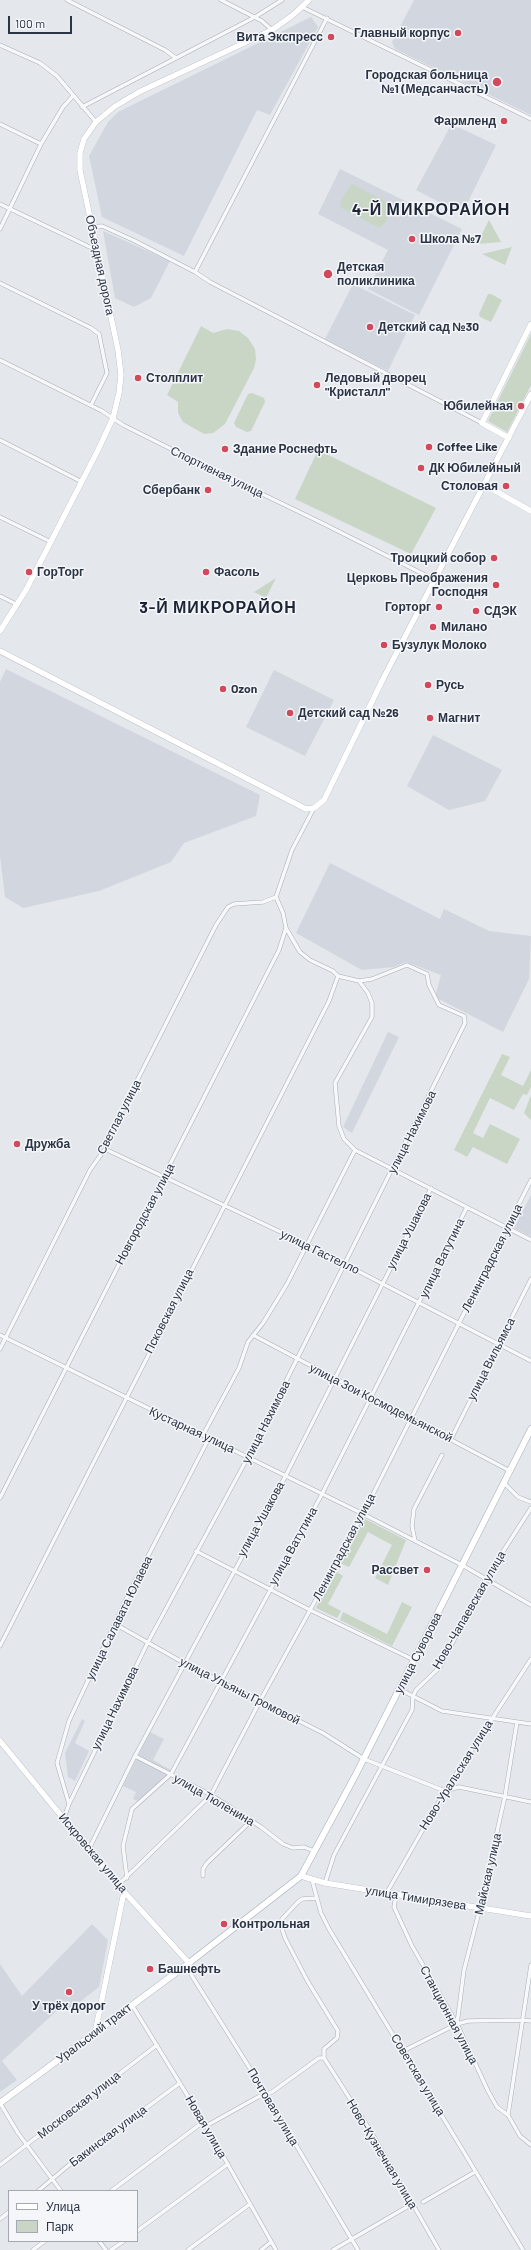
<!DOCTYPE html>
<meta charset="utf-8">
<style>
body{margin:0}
#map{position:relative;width:531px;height:2250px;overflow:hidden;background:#e4e7ec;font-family:Barlow,sans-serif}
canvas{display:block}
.legend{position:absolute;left:8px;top:2190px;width:130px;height:52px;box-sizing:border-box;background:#f4f6f9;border:1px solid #a4a8b1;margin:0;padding:5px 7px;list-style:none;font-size:12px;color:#2b3445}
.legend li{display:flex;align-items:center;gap:8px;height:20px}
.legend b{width:20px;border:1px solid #a4a8b1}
.scale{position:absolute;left:8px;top:16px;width:64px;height:18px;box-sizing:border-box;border:2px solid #2b3445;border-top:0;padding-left:5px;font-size:12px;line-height:14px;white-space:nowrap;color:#2b3445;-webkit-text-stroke:3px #f4f6f9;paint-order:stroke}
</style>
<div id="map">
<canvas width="531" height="2250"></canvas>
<ul class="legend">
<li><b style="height:5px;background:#fff"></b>Улица</li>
<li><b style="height:11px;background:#c9d6c5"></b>Парк</li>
</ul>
<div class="scale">100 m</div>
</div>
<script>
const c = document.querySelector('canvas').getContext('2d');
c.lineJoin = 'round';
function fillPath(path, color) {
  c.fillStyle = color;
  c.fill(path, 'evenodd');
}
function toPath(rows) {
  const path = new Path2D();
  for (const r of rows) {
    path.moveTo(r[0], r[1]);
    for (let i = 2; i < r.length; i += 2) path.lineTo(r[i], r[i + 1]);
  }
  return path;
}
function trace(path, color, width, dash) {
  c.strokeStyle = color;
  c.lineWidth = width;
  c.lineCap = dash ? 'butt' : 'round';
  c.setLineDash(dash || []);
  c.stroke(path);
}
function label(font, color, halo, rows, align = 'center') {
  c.font = font + ' Barlow,sans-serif';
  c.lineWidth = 3;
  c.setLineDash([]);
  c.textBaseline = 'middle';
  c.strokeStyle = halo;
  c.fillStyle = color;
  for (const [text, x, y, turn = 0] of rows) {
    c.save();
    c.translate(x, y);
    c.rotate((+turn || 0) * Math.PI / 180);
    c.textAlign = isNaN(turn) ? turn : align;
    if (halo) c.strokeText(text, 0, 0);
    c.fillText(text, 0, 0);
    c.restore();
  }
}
fillPath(toPath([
 [414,0,531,0,531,115,395,49,392,42],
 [311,17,318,27,270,115,257,110,184,256,102,217,89,156,108,122,118,112],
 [450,127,460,128,496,145,462,214,416,190],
 [340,169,462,229,419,315,368,289,388,250,318,214],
 [103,231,170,261,151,298,134,307,115,298],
 [353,284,415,315,388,371,325,339],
 [6,669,260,795,256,816,184,843,171,862,99,891,23,908,5,897,0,856,0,682],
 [274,670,334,700,305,756,246,727],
 [433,735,502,770,485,801,449,810,407,786],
 [330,863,440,919,444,909,489,931,531,936,529,979,503,1032,435,997,441,975,406,962,394,967,362,970,296,933],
 [388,1032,399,1037,352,1133,343,1127],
 [531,1195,531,1237,514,1228],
 [82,1719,85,1721,75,1743,89,1751,75,1781,68,1777,65,1753],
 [150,1732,164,1739,153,1760,171,1770,169,1773,138,1801,133,1799,136,1792,123,1786],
 [92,1924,108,1940,99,1987,67,2012,62,2006,2,2061,17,2080,0,2092,0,1964,22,1996]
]), '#d2d6de');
fillPath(toPath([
 [352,184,392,205,386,222,379,228,340,207,341,200],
 [489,220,501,242,477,244],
 [512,247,505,265,482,254],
 [488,294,491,294,502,300,491,322,480,317,479,314],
 [201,326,213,333,227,329,239,331,248,338,255,349,256,359,254,368,225,424,213,433,204,434,183,422,178,413,178,402,167,395],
 [531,334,531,385,507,432,488,421],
 [252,393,264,398,265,402,251,431,247,432,236,427,234,423,248,394],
 [318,450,436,508,411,554,295,499],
 [276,578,266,598,254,592],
 [502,1054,510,1057,501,1075,523,1086,531,1070,531,1087,527,1095,523,1094,514,1110,490,1098,473,1133,483,1138,490,1124,520,1139,507,1164,473,1147,467,1157,454,1150],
 [531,1095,531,1120,524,1113],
 [363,1518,406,1540,388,1585,375,1578,392,1545,368,1532,349,1567,340,1563],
 [335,1571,343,1576,328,1604,341,1611,337,1618,316,1608],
 [402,1602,412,1607,392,1646,340,1620,343,1612,387,1634]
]), '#c9d6c5');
const street = toPath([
 [67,0,165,50,176,58],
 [221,0,262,21,272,30],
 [302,7,531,119],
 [0,45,40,63,57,76,96,122],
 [82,107,255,17,282,0],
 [0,124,41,144],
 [0,204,98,251],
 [92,227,102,226,135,241,195,272,210,282,482,423],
 [0,229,41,144,63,107,73,96],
 [195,272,327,18],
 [0,283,91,328,99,334,107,373,91,405],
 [0,360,102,411,123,425,229,478,320,522,435,580],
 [0,440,82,482],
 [0,517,51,542],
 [0,596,18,605],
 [359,981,368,993,372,1003,372,1017,335,1083,339,1126,344,1139,355,1150,531,1240],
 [105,1149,306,1244,531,1361],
 [0,1335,363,1514,462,1565,531,1605],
 [253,1335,510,1471],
 [0,1349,90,1170,105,1149,112,1130,216,925,228,907,234,904,263,902,276,897],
 [203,1435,239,1368,248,1342,263,1323,287,1284,355,1150],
 [451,1439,531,1279],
 [504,1483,518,1497,531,1502],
 [0,1498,279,950,286,928],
 [415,1541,412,1526,414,1509,442,1455],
 [196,1551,310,1610,414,1660],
 [115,1624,184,1663,323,1733,364,1759,445,1791,459,1787,531,1802],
 [0,1646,329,1001,338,976],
 [399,1689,442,1711,531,1724],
 [135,1756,211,1795,261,1827,283,1844,293,1848,304,1847,314,1851],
 [69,1804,57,1763,69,1721,130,1591,209,1438],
 [64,1818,69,1804,147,1644,248,1457,465,1023,464,1016,439,1005,429,985,427,974,407,965,372,979,359,981,338,976,333,971,310,960,300,952,286,928,283,913,276,897,292,850,314,808],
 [89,1849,135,1756,286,1475,431,1188],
 [203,1876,203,1869,207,1863,251,1821],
 [127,1878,123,1846,132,1809,171,1774,322,1494,467,1207],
 [312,1880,321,1913,329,1929,523,2250],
 [325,1883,334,1855,412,1710,413,1696,416,1690,440,1667,486,1578,531,1508],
 [118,1885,211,1795,260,1701,363,1514,531,1180],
 [386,1894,445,1791,531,1659],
 [396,1896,394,1907,412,1946,457,2024,488,2091,497,2107,508,2115,520,2136,531,2145],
 [317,1898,302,1899,298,1902,282,1919,281,1926,285,1938,308,1982,338,2031,337,2038,324,2049,324,2058,373,2135,439,2250],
 [189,1963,192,1976,266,2094,358,2250],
 [132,2005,208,2129,276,2250],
 [457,2024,464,1970,480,1908,505,1796,517,1722],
 [403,2051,457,2024,468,2021,522,2020,531,2021],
 [0,2103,18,2133,61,2191],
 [508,2115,531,1965],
 [206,2126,258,2097,272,2092,319,2058,324,2058],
 [0,2165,157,2045],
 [38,2191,69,2165,180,2083],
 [111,2191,203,2122],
 [423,2202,475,2172],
 [0,2219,9,2212],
 [137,2231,228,2164],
 [99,2241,106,2250],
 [33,2250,45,2241],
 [111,2250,124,2241],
 [188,2250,250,2204],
 [261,2250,271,2242],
 [333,2250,412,2204]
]);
const secondary = toPath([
 [509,438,482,423,531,324],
 [485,485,531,511],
 [0,631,26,590,97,452,113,418,119,393,121,375,118,350,80,170,80,153,84,139,96,122,114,107,139,92,272,30,293,15,309,0],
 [0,651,306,809,314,808,324,800,383,679,531,394],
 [0,1741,118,1885,189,1963],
 [301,1876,325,1883,531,1916],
 [95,2033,124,1892]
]);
const primary = toPath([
 [0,2103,185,1966,301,1876,355,1776,531,1429]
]);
trace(street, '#a9aeb7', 4.5);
trace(secondary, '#a9aeb7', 6);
trace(primary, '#a3abb8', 7);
trace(street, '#f7f8fa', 3.5);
trace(secondary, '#fff', 5.5);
trace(primary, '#fff', 6);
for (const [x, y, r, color] of [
 [458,33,4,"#d1495b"],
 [331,37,4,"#d1495b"],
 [497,82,5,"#d1495b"],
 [504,121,4,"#d1495b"],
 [412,239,4,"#d1495b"],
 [328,274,5,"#d1495b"],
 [370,327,4,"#d1495b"],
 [138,378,4,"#d1495b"],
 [317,385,4,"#d1495b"],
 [521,406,4,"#d1495b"],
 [429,447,4,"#d1495b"],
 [225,449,4,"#d1495b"],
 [421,468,4,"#d1495b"],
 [506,486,4,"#d1495b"],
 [208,490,4,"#d1495b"],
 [494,558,4,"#d1495b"],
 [29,572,4,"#d1495b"],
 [206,572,4,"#d1495b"],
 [496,585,4,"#d1495b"],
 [439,607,4,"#d1495b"],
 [476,611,4,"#d1495b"],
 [433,627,4,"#d1495b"],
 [384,645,4,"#d1495b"],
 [428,685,4,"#d1495b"],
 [223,689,4,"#d1495b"],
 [290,713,4,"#d1495b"],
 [430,718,4,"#d1495b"],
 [17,1144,4,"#d1495b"],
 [427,1570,4,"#d1495b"],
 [224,1924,4,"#d1495b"],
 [150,1969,4,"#d1495b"],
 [69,1992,4,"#d1495b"]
]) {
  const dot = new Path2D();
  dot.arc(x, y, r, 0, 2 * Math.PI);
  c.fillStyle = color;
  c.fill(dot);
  trace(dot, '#f4f6f9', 1.5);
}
label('bold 12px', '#2b3445', '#f4f6f9', [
 ["Главный корпус",450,33,"right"],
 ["Вита Экспресс",323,37,"right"],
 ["Городская больница",488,75,"right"],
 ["№1 (Медсанчасть)",488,89,"right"],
 ["Фармленд",496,121,"right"],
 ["Школа №7",420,239],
 ["Детская",337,267],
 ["поликлиника",337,281],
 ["Детский сад №30",378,327],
 ["Столплит",146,378],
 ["Ледовый дворец",325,378],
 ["\"Кристалл\"",325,392],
 ["Юбилейная",513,406,"right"],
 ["Coffee Like",437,447],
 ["Здание Роснефть",233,449],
 ["ДК Юбилейный",429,468],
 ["Столовая",498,486,"right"],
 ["Сбербанк",200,490,"right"],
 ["Троицкий собор",486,558,"right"],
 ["ГорТорг",37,572],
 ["Фасоль",214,572],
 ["Церковь Преображения",488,578,"right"],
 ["Господня",488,592,"right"],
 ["Горторг",431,607,"right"],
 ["СДЭК",484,611],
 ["Милано",441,627],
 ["Бузулук Молоко",392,645],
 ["Русь",436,685],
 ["Ozon",231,689],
 ["Детский сад №26",298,713],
 ["Магнит",438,718],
 ["Дружба",25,1144],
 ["Рассвет",419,1570,"right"],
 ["Контрольная",232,1924],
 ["Башнефть",158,1969],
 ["У трёх дорог",69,2006,"center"]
], 'left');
label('12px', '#2b3445', '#f4f6f9', [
 ["Объездная дорога",100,265,78],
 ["Спортивная улица",217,472,26],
 ["Светлая улица",119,1117,-63],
 ["улица Нахимова",412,1132,-63],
 ["Новгородская улица",145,1214,-62],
 ["улица Ушакова",409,1231,-63],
 ["улица Гастелло",320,1252,26],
 ["улица Ватутина",442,1258,-64],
 ["Ленинградская улица",492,1258,-63],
 ["Псковская улица",169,1311,-63],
 ["улица Вильямса",491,1359,-63],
 ["улица Зои Космодемьянской",381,1403,27],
 ["улица Нахимова",266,1422,-63],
 ["Кустарная улица",192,1430,25],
 ["улица Ушакова",261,1519,-61],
 ["улица Ватутина",293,1546,-61],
 ["Ленинградская улица",344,1547,-62],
 ["Ново-Чапаевская улица",469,1610,-60],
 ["улица Салавата Юлаева",119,1618,-64],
 ["улица Суворова",418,1653,-63],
 ["улица Ульяны Громовой",240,1691,27],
 ["улица Нахимова",115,1708,-64],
 ["Ново-Уральская улица",456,1775,-58],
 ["улица Тюленина",214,1800,30],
 ["Искровская улица",93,1853,50],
 ["Майская улица",488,1874,-77],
 ["улица Тимирязева",416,1898,9],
 ["Станционная улица",449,2015,62],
 ["Уральский тракт",94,2033,-37],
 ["Советская улица",418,2075,59],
 ["Московская улица",79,2105,-38],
 ["Почтовая улица",273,2107,59],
 ["Новая улица",206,2127,60],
 ["Бакинская улица",108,2136,-37],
 ["Ново-Кузнечная улица",382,2154,59]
]);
c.letterSpacing = '1px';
label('bold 16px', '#1d2536', '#f4f6f9', [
 ["4-Й МИКРОРАЙОН",431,210],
 ["3-Й МИКРОРАЙОН",218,608]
]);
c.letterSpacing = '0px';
</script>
